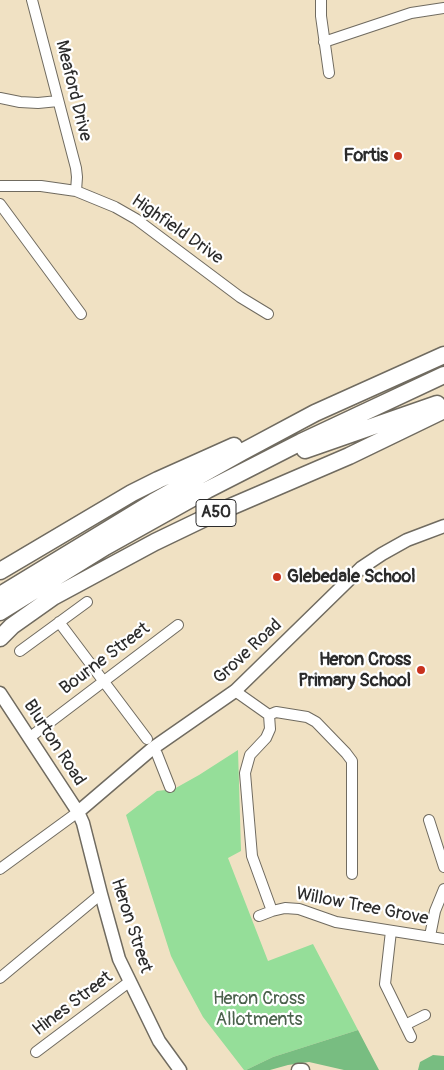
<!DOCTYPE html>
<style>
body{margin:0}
canvas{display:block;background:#f0e1c3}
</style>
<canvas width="444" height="1070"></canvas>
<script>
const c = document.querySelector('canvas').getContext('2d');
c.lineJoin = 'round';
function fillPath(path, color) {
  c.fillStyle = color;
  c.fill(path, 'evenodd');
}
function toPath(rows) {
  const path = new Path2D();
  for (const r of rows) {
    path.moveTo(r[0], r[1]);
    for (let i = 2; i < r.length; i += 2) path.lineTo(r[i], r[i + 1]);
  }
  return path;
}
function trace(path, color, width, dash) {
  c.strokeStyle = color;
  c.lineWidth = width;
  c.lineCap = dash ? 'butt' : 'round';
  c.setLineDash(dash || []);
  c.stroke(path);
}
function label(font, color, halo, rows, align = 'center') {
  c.font = font + ' Pangolin,sans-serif';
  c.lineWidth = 4.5;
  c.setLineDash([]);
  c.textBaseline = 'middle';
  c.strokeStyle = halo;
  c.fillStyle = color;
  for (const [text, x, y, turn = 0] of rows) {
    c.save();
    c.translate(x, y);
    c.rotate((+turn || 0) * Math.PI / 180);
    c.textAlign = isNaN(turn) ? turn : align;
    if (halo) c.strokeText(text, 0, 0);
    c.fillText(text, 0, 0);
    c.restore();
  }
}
fillPath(toPath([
 [238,750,241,851,228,858,268,961,313,944,358,1030,273,1057,246,1070,244,1070,203,1017,183,980,171,956,126,815,157,791,174,789,199,775]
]), '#95de99');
fillPath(toPath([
 [358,1030,379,1070,344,1070,309,1062,288,1065,270,1070,246,1070,273,1057],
 [433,1055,444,1056,444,1070,418,1070,420,1062]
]), '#78bd81');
const minor = toPath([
 [32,0,76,168,77,177,76,191],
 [321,0,321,16,329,73],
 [324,42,411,13,444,8],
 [0,98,20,102,38,103,58,101],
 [0,186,41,186,76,191,115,207,136,219,240,297,268,314],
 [0,204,81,314],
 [59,622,147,739],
 [20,651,87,602],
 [235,691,269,715,276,712,307,717,316,722,346,753,352,761,352,874],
 [269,715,270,729,266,738,250,755,245,773,252,856,272,911,285,908,299,909,336,922,444,939],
 [29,738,178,625],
 [153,748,157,754,170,787],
 [429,820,444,867],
 [0,869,78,812],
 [259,916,272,911],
 [391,931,385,984,411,1037],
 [430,936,435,911,444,889],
 [0,978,101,894],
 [405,1025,425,1015],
 [36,1052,129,982]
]);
const tertiary = toPath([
 [0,693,78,812,83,823,101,894,119,959,159,1041,180,1070],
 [78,812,153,748,235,691,361,568,382,554,407,540,444,526],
 [298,1070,303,1070]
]);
const trunk = toPath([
 [305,450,437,404],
 [0,571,132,493,158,480,234,446],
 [0,595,153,502,242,452,315,413,444,355],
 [0,612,105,547,207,490,301,442,444,375],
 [0,638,12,626,53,597,155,542,207,517,349,456,444,410]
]);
trace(minor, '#706b60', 12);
trace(tertiary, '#706b60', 15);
trace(trunk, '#706b60', 19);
trace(minor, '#fff', 10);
trace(tertiary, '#fff', 12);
trace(trunk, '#fff', 16);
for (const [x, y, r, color] of [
 [398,156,5,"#c8321e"],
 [277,577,5,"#c8321e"],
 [421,670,5,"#c8321e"]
]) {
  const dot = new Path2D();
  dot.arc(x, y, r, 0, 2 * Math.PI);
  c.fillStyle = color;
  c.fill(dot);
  trace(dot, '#fff', 2);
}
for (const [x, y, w] of [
 [216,513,40]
]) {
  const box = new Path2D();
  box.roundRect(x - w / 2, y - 13.5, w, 27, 4);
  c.fillStyle = '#fff';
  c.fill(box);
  trace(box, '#2b2b2b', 1);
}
label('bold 16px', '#2b2b2b', null, [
 ["A50",216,513]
]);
label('18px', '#2b2b2b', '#fff', [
 ["Meaford Drive",73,91,76],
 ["Highfield Drive",177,230,35],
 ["Grove Road",248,652,-43],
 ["Bourne Street",105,659,-37],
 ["Blurton Road",54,743,57],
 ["Willow Tree Grove",362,907,11],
 ["Heron Street",131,926,72],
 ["Hines Street",73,1004,-37]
]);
label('bold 18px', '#2b2b2b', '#fff', [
 ["Fortis",388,156],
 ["Glebedale School",287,577,"left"],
 ["Heron Cross",411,660],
 ["Primary School",411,681]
], 'right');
label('18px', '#4b614c', '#fff', [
 ["Heron Cross",259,999],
 ["Allotments",259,1020]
]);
</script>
